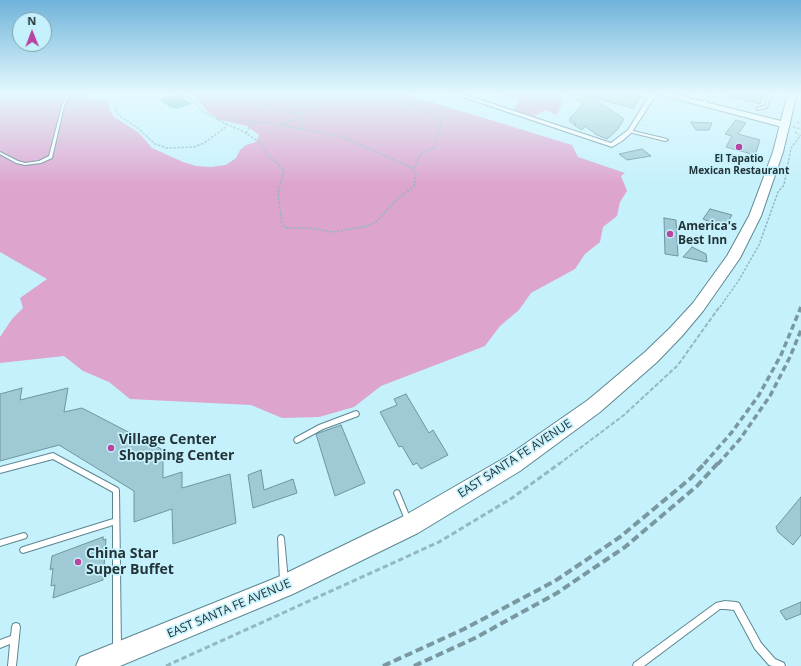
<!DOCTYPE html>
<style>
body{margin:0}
#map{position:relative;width:801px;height:666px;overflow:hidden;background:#c5f1fc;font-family:"Open Sans",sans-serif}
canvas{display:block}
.north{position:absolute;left:12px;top:12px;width:40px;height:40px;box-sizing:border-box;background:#c5f1fc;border:1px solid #84a5ae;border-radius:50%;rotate:359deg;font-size:11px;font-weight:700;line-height:16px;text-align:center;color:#233438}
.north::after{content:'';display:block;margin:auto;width:14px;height:18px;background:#b745a1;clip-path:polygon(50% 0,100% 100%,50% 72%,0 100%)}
</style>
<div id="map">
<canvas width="801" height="666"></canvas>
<div class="north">N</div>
</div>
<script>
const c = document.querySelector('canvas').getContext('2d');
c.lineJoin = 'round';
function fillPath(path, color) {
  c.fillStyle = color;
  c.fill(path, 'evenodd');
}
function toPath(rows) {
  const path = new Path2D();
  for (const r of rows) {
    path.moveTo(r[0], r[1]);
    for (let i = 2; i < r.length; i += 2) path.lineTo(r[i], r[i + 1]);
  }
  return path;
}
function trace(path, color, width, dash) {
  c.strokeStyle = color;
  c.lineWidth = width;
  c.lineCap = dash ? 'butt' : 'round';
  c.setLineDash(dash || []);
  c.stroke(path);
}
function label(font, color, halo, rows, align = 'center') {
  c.font = font + ' "Open Sans",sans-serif';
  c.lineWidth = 3.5;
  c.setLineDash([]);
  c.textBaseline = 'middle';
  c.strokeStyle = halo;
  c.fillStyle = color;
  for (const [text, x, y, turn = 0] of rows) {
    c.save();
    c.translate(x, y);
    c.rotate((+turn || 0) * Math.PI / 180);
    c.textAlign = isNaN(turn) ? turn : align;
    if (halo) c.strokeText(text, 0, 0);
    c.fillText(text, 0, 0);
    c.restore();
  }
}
fillPath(toPath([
 [0,93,86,93,87,97,91,99,109,100,109,108,114,117,139,133,152,148,183,162,196,166,211,167,226,165,236,158,240,150,246,145,256,142,259,135,247,126,220,120,209,113,192,93,402,93,572,145,578,157,625,173,621,176,627,191,620,202,617,216,603,227,600,242,585,254,575,269,531,293,519,310,500,326,485,346,381,386,354,407,319,417,282,418,251,405,130,399,109,382,83,371,64,356,0,363,0,337,12,319,23,308,20,298,47,279,0,252],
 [494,93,563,93,561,107,557,115,545,110,533,117,514,110,518,99]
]), '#dda4ce');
fillPath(toPath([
 [179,95,192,104,177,109,172,108,160,101,161,98]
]), '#59b1c5');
const building = toPath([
 [569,93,625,93,641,97,633,108,593,98,624,119,617,130,607,139,597,135,585,126,582,130,574,125,576,124,570,122,570,118,583,104,569,93],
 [728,93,764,93,760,104,728,96,728,93],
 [736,120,746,123,738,134,760,140,755,155,726,147,732,136,725,134,736,120],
 [691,122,712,123,709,130,696,130,691,122],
 [642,149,651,156,627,160,619,154,642,149],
 [710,209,732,215,724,228,703,219,710,209],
 [664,218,676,220,678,256,665,254,664,218],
 [692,247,706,254,707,262,683,257,692,247],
 [22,388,20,400,68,388,64,412,82,408,163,450,163,478,182,472,182,488,230,474,236,523,173,544,172,509,134,522,134,491,59,445,0,461,0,394,22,388],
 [406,394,429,433,433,430,448,455,421,469,417,463,413,465,402,446,399,447,380,412,397,405,394,399,406,394],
 [341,425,365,483,335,496,316,434,341,425],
 [261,470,264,490,293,479,297,493,253,508,248,475,261,470],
 [801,497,801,535,793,545,778,532,776,527,801,497],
 [103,537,103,540,106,539,103,580,53,598,55,585,51,586,53,568,50,570,52,556,103,537],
 [801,602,801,614,786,620,780,611,801,602]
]);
fillPath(building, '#9fcad5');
trace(building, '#6c95a0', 1);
const lane = toPath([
 [67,93,70,93,64,106,52,158,41,163,25,165,16,163,0,154,0,152,18,161,25,163,39,161,49,156,62,106,67,93],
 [687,93,690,93,686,101,684,101,684,100,687,93],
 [769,93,771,93,767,108,757,110,757,108,765,106,769,93],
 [707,96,709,97,704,105,702,105,702,104,707,96],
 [629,130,667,139,668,140,665,141,629,132,629,130],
 [356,411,358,412,359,414,358,416,323,429,299,442,297,443,295,442,294,440,295,438,319,425,356,411],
 [53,453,118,488,119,490,121,648,120,651,117,652,114,651,113,648,113,525,23,553,21,552,20,550,21,548,23,547,113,519,113,492,53,459,0,473,0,467,53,453],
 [397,490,399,491,411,520,410,522,408,523,406,522,394,493,395,491,397,490],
 [24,533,26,534,27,536,26,538,0,546,0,540,24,533],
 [281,535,283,536,284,538,288,581,287,584,284,585,281,584,280,581,278,538,279,536,281,535],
 [725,601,736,602,739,603,761,643,775,659,784,663,785,666,772,666,769,665,755,649,734,610,725,609,720,609,644,666,633,666,634,663,716,603,725,601],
 [16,623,19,624,20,627,16,666,8,666,10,644,0,648,0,640,11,636,12,627,13,624,16,623]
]);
const street = toPath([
 [451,93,460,93,611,143,628,130,651,93,657,93,632,132,622,141,612,147,451,93]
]);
const secondary = toPath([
 [654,93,669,93,789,123,790,125,786,128,654,93]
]);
const primary = toPath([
 [788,93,797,93,783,152,761,216,740,258,703,311,682,336,657,362,600,412,520,471,418,533,293,594,120,666,76,666,80,657,278,577,402,517,506,457,588,400,645,352,670,328,693,303,727,256,749,216,757,195,773,152,788,93]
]);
trace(lane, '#5d8690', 2);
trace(street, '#5d8690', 2);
trace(secondary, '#5d8690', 2);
trace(primary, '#5d8690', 2);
trace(toPath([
 [299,93,304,97,307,106,301,115],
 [361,93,387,97,428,111,441,120,441,126,435,139,436,147,420,154,414,170],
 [114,102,117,114,139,129,155,144,167,148,194,147,204,143,226,127,226,124,204,112,194,101,182,93],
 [195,102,214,93],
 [217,119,271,123,303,129],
 [797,122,801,123],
 [226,124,242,131,261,143,267,154,284,170,278,193,282,225,287,228,312,228,333,232,368,226,377,221,394,202,414,186,416,174,411,167,340,136,303,129,301,115,274,108,240,93],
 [281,124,301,118],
 [793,127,801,129],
 [795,132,799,135],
 [246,133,250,126,261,123],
 [720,307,739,280,759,245,778,192,784,185,791,148,801,135]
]), '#94b8c0', 1.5, [2.5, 1.5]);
trace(toPath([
 [559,464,624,415,678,365,720,306]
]), '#94b8c0', 2, [4.5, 2]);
trace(toPath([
 [166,666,439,542,512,498,560,463]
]), '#94b8c0', 3, [5.5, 3]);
fillPath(lane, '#fff');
fillPath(street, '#fff');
fillPath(secondary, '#fff');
fillPath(primary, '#fff');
trace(toPath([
 [704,464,732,432,759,395,781,355,801,307],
 [718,464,740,439,770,396,790,357,801,330]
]), '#7998a0', 3.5, [6, 3.5]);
trace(toPath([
 [383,666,464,629,555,581,620,537,691,478,705,463],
 [414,666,475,638,557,593,625,547,697,486,718,463]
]), '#7998a0', 4, [8, 4]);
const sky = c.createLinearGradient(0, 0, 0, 186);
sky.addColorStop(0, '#6fb3da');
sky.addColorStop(0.5, '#e5f9fe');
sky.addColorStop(1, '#e5f9fe00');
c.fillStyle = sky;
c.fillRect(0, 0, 801, 186);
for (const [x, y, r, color] of [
 [739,147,4,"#b745a1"],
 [670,234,4,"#b745a1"],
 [111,448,4,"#b745a1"],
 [78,562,4,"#b745a1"]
]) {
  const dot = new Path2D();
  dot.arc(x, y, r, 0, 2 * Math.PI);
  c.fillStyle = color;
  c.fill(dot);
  trace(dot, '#c5f1fc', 1.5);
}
label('bold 10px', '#233438', '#c5f1fc', [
 ["El Tapatio",739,159],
 ["Mexican Restaurant",739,171]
]);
label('bold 12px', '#233438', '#c5f1fc', [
 ["America's",678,227],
 ["Best Inn",678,241]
], 'left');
label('12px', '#233438', '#c5f1fc', [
 ["EAST SANTA FE AVENUE",515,459,-33],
 ["EAST SANTA FE AVENUE",229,609,-23]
]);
label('bold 14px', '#233438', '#c5f1fc', [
 ["Village Center",119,440],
 ["Shopping Center",119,456],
 ["China Star",86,554],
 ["Super Buffet",86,570]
], 'left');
</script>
